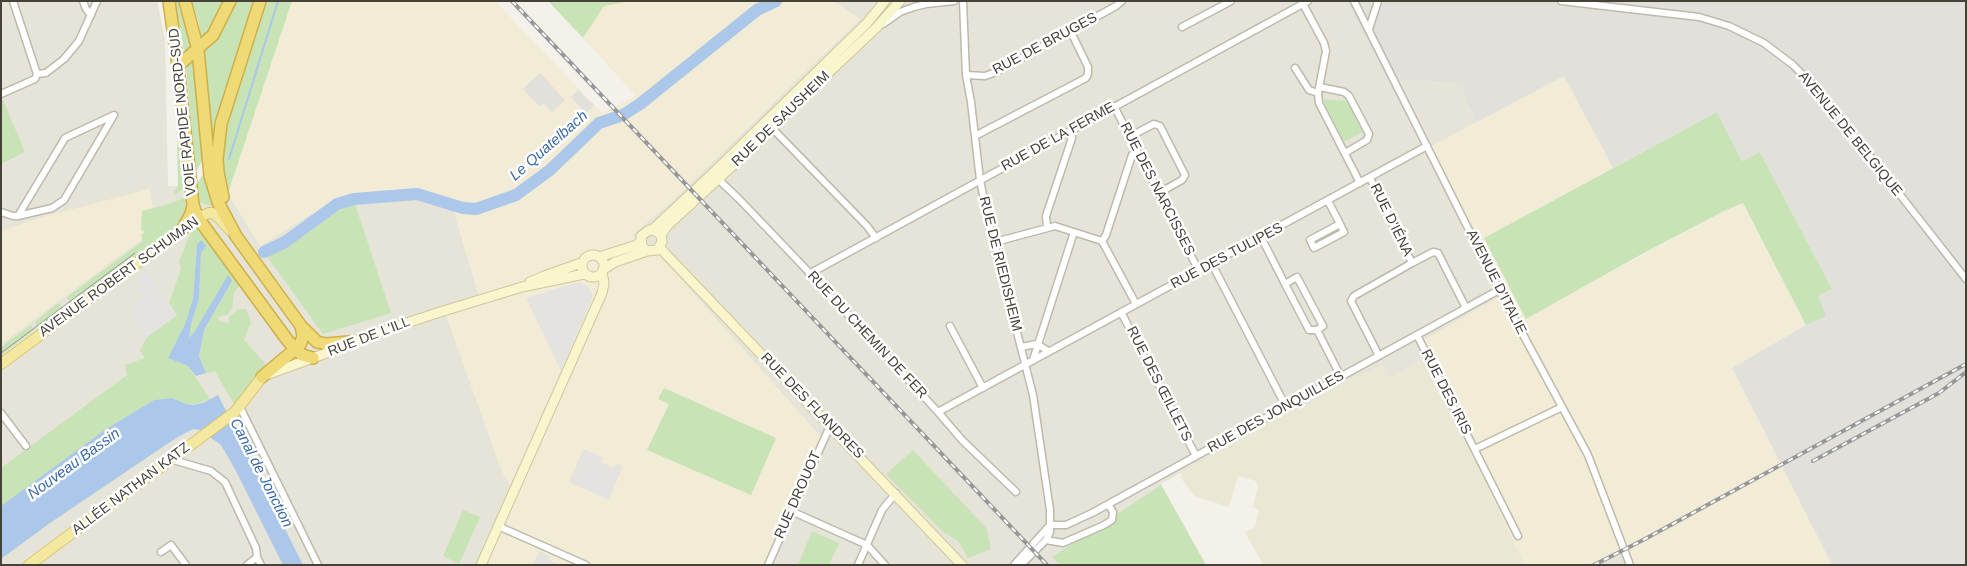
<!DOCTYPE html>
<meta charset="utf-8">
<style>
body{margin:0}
#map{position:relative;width:1967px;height:566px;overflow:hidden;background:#f3f1e9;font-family:Helvetica,sans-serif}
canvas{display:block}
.frame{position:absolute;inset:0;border:2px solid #464238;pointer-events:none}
</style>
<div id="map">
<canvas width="1967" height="566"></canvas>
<div class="frame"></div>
</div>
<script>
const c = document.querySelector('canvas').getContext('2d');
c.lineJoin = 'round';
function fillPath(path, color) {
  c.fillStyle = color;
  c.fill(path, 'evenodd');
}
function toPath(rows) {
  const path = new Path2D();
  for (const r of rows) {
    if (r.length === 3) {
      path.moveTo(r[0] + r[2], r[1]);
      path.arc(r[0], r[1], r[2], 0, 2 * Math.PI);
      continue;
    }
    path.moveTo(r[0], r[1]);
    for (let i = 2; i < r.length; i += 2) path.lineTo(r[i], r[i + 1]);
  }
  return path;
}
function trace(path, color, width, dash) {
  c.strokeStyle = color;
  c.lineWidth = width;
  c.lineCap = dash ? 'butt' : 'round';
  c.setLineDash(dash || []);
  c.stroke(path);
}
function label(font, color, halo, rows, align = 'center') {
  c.font = font + ' Helvetica,sans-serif';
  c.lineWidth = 5;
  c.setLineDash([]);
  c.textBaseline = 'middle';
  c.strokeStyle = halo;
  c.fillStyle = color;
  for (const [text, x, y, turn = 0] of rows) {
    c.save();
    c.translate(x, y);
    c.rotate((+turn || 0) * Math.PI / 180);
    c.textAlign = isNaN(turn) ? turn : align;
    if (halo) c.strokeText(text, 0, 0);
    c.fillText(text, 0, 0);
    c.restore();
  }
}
fillPath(toPath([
 [1,1,157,1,165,39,168,186,223,188,228,193,260,246,327,204,382,192,425,190,451,201,481,303,446,315,515,493,484,565,1,565],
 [833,1,1345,1,1387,79,1463,84,1465,99,1477,122,1425,150,1497,298,1418,344,1425,359,1390,378,1384,367,1380,366,1363,375,1359,375,1323,394,1322,398,1308,405,1304,404,1161,484,1206,565,766,565,632,235,671,202,860,19],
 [1629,546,1634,565,1586,565]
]), '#e6e4d8');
fillPath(toPath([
 [292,1,495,1,602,113,636,96,583,38,604,6,630,1,833,1,860,19,671,202,632,235,662,258,823,439,766,565,484,565,515,493,501,470,446,315,481,303,451,201,425,190,382,192,327,204,260,246,228,193],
 [1564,75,1613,168,1484,238,1526,318,1724,211,1743,203,1806,325,1732,368,1832,565,1634,565,1629,546,1586,565,1525,565,1417,344,1497,298,1425,150],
 [150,189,156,229,1,344,1,231,42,217]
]), '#f2ebd6');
fillPath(toPath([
 [1345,1,1966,1,1966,565,1832,565,1732,368,1806,325,1825,316,1818,296,1832,289,1760,152,1742,161,1717,112,1613,168,1564,76,1477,122,1465,99,1463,84,1387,79],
 [540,73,565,100,552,112,543,103,539,106,523,89],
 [578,90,594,106,586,113,571,97]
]), '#e2e0da');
fillPath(toPath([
 [1425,359,1525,565,1263,565,1245,532,1255,527,1259,510,1253,507,1258,486,1256,481,1238,476,1229,507,1194,496,1181,478,1182,472,1304,404,1308,405,1322,398,1323,394,1359,375,1363,375,1380,366,1384,367,1390,378]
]), '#eae7d4');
fillPath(toPath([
 [175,1,180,1,192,47,187,52,184,50],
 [192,1,224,1,207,36,203,37,200,33,199,24],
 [234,1,257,1,214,131,212,133,203,52],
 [265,1,292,1,228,193,223,188,222,138],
 [548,1,630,1,604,6,583,38],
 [192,60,195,61,204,157,196,172,186,69],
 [1323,99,1347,101,1363,132,1344,142],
 [3,100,25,152,1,164,1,101],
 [1717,112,1742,161,1760,152,1832,289,1818,296,1826,316,1806,325,1743,203,1724,211,1642,254,1526,319,1484,238],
 [178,136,184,188,175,195,174,193,178,185,177,146],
 [204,173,214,205,212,206,198,202,196,185],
 [183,198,185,199,185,213,179,226,74,304,70,304,67,297,143,241,141,235,145,232,141,230,142,211,172,203],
 [355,204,391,313,323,334,266,255,288,244,332,213],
 [198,224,240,285,234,293,232,310,226,315,218,317,218,321,229,323,229,317,238,309,246,309,251,323,244,340,266,365,235,406,215,371,206,373,199,356,202,335,232,281,189,339,191,324,199,299,201,253,197,245,193,299,185,324,168,358,188,366,210,399,193,405,186,404,172,398,154,400,106,429,1,506,1,468,127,375,125,365,145,358,140,350,147,337,177,315,169,303,181,269,179,261,193,227],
 [58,303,64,309,64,312,61,311,38,328,35,322],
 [31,325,35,329,1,355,1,347],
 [664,388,776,438,751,495,647,450,669,404,658,399],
 [913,450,987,529,991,549,968,558,958,541,942,531,886,474],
 [1161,485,1206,565,1060,565,1052,557],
 [463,510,480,517,459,564,443,556],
 [812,531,839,543,829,565,798,565]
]), '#c8e3b6');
fillPath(toPath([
 [147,272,177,315,147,337,130,313,136,308,134,304,143,297,136,287,140,284,137,279],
 [578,282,588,286,592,293,592,299,561,371,526,298],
 [583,449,603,457,601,462,614,468,617,463,623,466,609,500,569,482],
 [539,551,550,556,549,560,560,565,533,565]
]), '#e5e3e0');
fillPath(toPath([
 [201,240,206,246,201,253,199,299,191,324,189,338,195,331,228,275,232,281,204,330,199,356,206,373,196,376,188,366,168,358,185,324,193,299,197,245],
 [218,395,303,565,283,565,235,469,221,445,200,430,193,429,176,438,50,523,1,559,1,506,106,429,154,400,172,398,186,404,193,405,203,403]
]), '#abc7e9');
trace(toPath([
 [229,159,278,1]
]), '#abc7e9', 2);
trace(toPath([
 [264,252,285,242,337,204,354,199,417,194,463,208,476,209,516,195,550,170,599,123,623,115,640,104,757,10,776,1]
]), '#abc7e9', 12);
const street = toPath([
 [13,1,37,74],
 [83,1,86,9,91,15],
 [963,1,966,75,971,102,980,180,991,233,995,242,996,250,1033,395,1050,510,1050,532,1046,540,1024,562,1018,565],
 [1354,1,1499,290,1588,455,1630,565],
 [1561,1,1699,17,1729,26,1764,43,1793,65,1818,90,1966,279],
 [1303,4,1324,43,1326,51,1318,93,1319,103,1360,183],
 [883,24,900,12,914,7,926,4,954,1],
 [1182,27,1231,1],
 [1369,29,1378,1],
 [1295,68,1309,90,1318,93],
 [966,75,985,76,996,72,1116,6,1122,1],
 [1320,87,1344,92,1349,96,1369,134,1367,140,1345,153],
 [1,94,35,79,37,74,46,73,64,59,79,41,97,1],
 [1114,106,1199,271],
 [772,128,867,226,876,238],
 [975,136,1086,78,1088,74,1088,67,1070,30],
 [1129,137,1154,124,1160,126,1185,175,1182,180,1159,193],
 [1370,178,1412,263],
 [718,179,739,199,803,266,938,412,962,440,1016,492],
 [1328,201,1340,224,1310,240,1314,248,1344,232,1340,224],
 [1,212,13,216,18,216,52,208,64,200,114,115,65,138,18,216],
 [1047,227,1046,216,1072,138,1070,131],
 [1261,237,1285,284,1297,277,1323,326,1317,330,1341,377],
 [1102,241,1106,235,1132,155,1136,151],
 [995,242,1055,226,1102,241,1136,304],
 [1212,264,1283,401],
 [809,274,1308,1],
 [1285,284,1309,330,1317,330],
 [1121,312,1196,456],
 [950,326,983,388],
 [1417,335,1518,536],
 [1021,347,1037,344,1048,351],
 [1379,356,1351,301,1354,296,1412,263,1433,252,1438,253,1466,308],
 [1033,360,1074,232],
 [240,407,318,565],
 [938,412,1427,146],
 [1,413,26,446],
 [1475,449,1562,407],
 [170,459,211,471,225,482,256,548,257,557,261,565],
 [791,511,867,545,885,565],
 [1050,525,1066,525,1092,513,1499,290],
 [498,526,586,565],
 [1046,540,1063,543,1104,525,1112,520,1113,512,1108,504],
 [161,552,171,545,186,565],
 [247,565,257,557],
 [768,565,830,426],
 [858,565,882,510,896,493],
 [1014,565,1050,525]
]);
const secondary = toPath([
 [652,230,712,174,867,23,885,1],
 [661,235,667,226,752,148,807,93,876,28,900,1],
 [660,248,962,565],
 [593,266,11],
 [599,257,637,245,641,240],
 [604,269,615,262,647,251,657,250,662,242,661,235,656,231,649,230,641,236,642,246,647,251],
 [530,282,544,276,581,263],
 [269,374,332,351,349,342,440,312,522,287,584,274],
 [481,565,602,293,604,283,602,272]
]);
const primary = toPath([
 [1,364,198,218,209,213,213,213,219,218,230,230],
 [29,565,235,412,262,377]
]);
const highway = toPath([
 [169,1,178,66,193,205,198,218,288,341,302,355,313,358],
 [185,1,198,50,210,176,218,202,236,236,301,326,317,342,326,344,349,342],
 [178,66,213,35,230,1],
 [223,197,218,172,217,159,221,124,260,1],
 [182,230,191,214,193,205],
 [262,377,300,345,303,336,301,326]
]);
trace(street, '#bdbaac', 9);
trace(secondary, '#cec89d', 11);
trace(primary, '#d8c872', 12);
trace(highway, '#ceb048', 14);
trace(street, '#fff', 6);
trace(secondary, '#f9f5cc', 9);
trace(primary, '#f4e8a0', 10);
trace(highway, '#f0d977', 11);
trace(toPath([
 [1,353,135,253]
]), '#979797', 1);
const rail = toPath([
 [512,1,1047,565],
 [1813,461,1939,393,1966,372],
 [1594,565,1645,539,1966,364]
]);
trace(rail, '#979797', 4);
trace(rail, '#fff', 2, [5.5]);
label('14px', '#464238', '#fff', [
 ["RUE DE BRUGES",1045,44,-28],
 ["VOIE RAPIDE NORD-SUD",183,112,-96],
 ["RUE DE SAUSHEIM",781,119,-44],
 ["AVENUE DE BELGIQUE",1850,134,51],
 ["RUE DE LA FERME",1058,137,-29],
 ["RUE DES NARCISSES",1157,189,63],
 ["RUE D'IÉNA",1391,220,64],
 ["RUE DES TULIPES",1227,256,-28],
 ["RUE DE RIEDISHEIM",1000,264,76],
 ["AVENUE ROBERT SCHUMAN",119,277,-36],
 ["AVENUE D'ITALIE",1496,282,63],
 ["RUE DU CHEMIN DE FER",867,335,47],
 ["RUE DE L'ILL",369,337,-21],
 ["RUE DES ŒILLETS",1159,384,63],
 ["RUE DES IRIS",1446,392,63],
 ["RUE DES FLANDRES",812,406,46],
 ["RUE DES JONQUILLES",1276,412,-29],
 ["ALLÉE NATHAN KATZ",131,489,-37],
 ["RUE DROUOT",798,495,-66]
]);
label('italic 15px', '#3b6aa7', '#fff', [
 ["Le Quatelbach",549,146,-41],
 ["Nouveau Bassin",74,464,-36],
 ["Canal de Jonction",261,473,63]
]);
</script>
